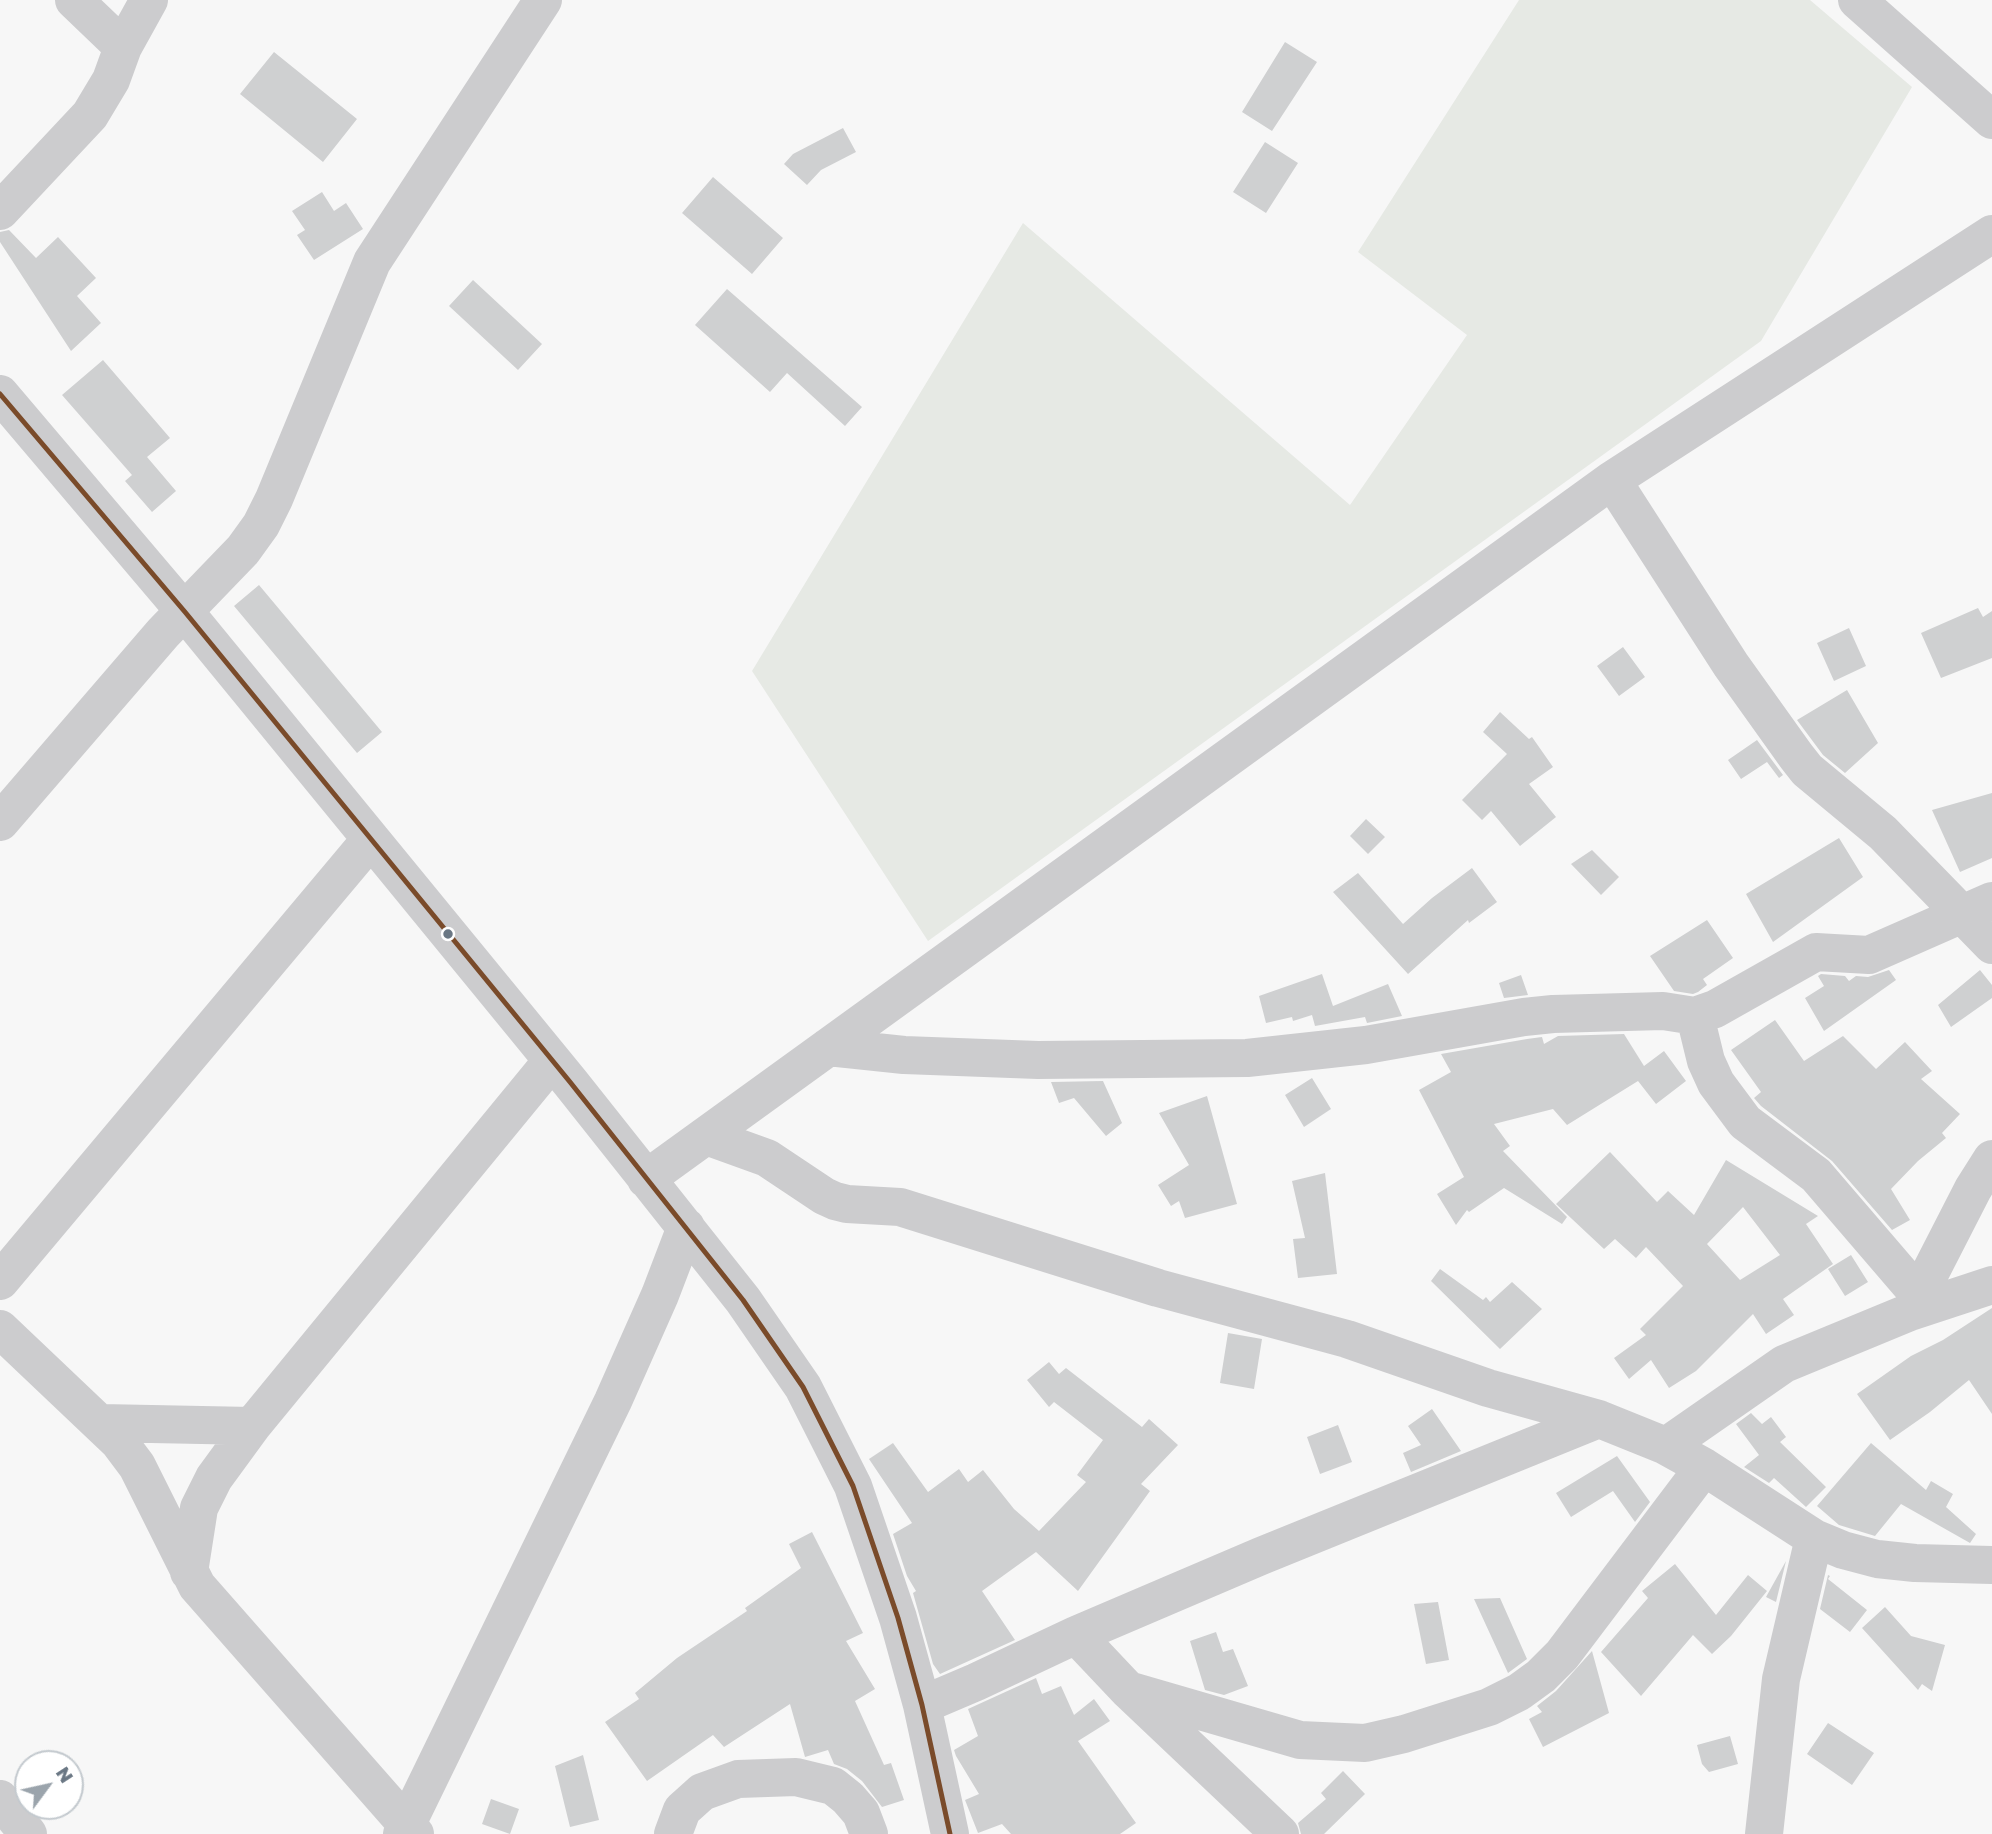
<!DOCTYPE html>
<style>
body{margin:0}
#map{position:relative;width:1992px;height:1834px;overflow:hidden;background:#f7f7f7;font-family:"Golos Text",sans-serif}
canvas{display:block}
.north{position:absolute;left:14px;top:1750px;width:70px;height:70px;box-sizing:border-box;background:#fff;border:2px solid #c3c9ce;border-radius:50%;rotate:57deg;font-size:19px;font-weight:700;line-height:28px;text-align:center;color:#6a7784}
.north::after{content:'';display:block;margin:auto;width:24px;height:32px;background:#9ba4ac;clip-path:polygon(50% 0,100% 100%,50% 72%,0 100%)}
</style>
<div id="map">
<canvas width="1992" height="1834"></canvas>
<div class="north">N</div>
</div>
<script>
const c = document.querySelector('canvas').getContext('2d');
c.lineJoin = 'round';
function fillPath(path, color) {
  c.fillStyle = color;
  c.fill(path, 'evenodd');
}
function toPath(rows) {
  const path = new Path2D();
  for (const r of rows) {
    path.moveTo(r[0], r[1]);
    for (let i = 2; i < r.length; i += 2) path.lineTo(r[i], r[i + 1]);
  }
  return path;
}
function trace(path, color, width, dash) {
  c.strokeStyle = color;
  c.lineWidth = width;
  c.lineCap = dash ? 'butt' : 'round';
  c.setLineDash(dash || []);
  c.stroke(path);
}
fillPath(toPath([
 [1519,0,1810,0,1912,87,1761,341,928,941,752,671,1023,223,1350,505,1467,335,1358,252]
]), '#e6e9e4');
fillPath(toPath([
 [1285,42,1317,62,1272,131,1242,112],
 [274,52,357,119,323,162,240,94],
 [843,128,856,152,821,170,807,185,784,164,793,154],
 [1265,142,1298,163,1266,213,1233,192],
 [713,177,783,238,752,274,682,213],
 [322,192,334,211,346,203,363,229,314,260,297,235,305,230,292,211],
 [9,230,36,258,58,237,96,278,77,296,101,323,71,351,0,242,0,232],
 [473,280,542,344,518,370,449,306],
 [727,289,862,407,845,426,787,373,770,392,695,325],
 [103,360,170,438,147,457,176,491,152,512,125,481,132,475,62,395],
 [259,585,382,732,357,753,234,606],
 [1978,608,1983,617,1992,611,1992,658,1941,678,1921,633],
 [1849,628,1866,666,1834,681,1817,643],
 [1623,647,1645,677,1619,696,1597,666],
 [1847,690,1878,743,1845,773,1823,755,1797,720],
 [1500,712,1529,739,1532,737,1553,767,1529,784,1556,817,1520,846,1491,811,1482,820,1462,800,1507,754,1483,732],
 [1757,740,1783,775,1779,778,1767,762,1741,779,1728,760],
 [1992,793,1992,858,1960,872,1932,810],
 [1366,819,1385,837,1368,854,1350,836],
 [1839,838,1863,877,1773,942,1746,894],
 [1592,850,1619,877,1601,895,1571,864],
 [1472,868,1497,902,1469,923,1468,920,1408,974,1333,892,1358,873,1403,924,1432,898],
 [1707,920,1733,958,1703,979,1707,985,1698,992,1693,994,1674,991,1650,956],
 [1889,970,1896,980,1824,1031,1805,998,1824,986,1818,976,1821,974,1845,976,1849,981,1856,976,1868,977],
 [1980,970,1992,985,1992,998,1951,1027,1938,1005],
 [1322,974,1333,1006,1388,984,1402,1016,1367,1023,1365,1017,1315,1026,1312,1015,1293,1021,1292,1017,1266,1023,1259,996],
 [1521,975,1528,995,1504,998,1499,983],
 [1775,1020,1804,1061,1843,1036,1876,1069,1905,1042,1932,1071,1921,1079,1960,1114,1942,1133,1946,1138,1918,1161,1891,1189,1910,1220,1892,1230,1832,1161,1761,1106,1754,1098,1761,1092,1731,1050],
 [1624,1034,1644,1066,1664,1051,1686,1081,1656,1104,1638,1081,1567,1125,1553,1109,1494,1124,1510,1146,1503,1151,1567,1217,1562,1224,1504,1188,1469,1212,1467,1210,1456,1225,1437,1194,1464,1177,1419,1090,1451,1072,1441,1054,1527,1039,1542,1037,1544,1044,1558,1036],
 [1312,1078,1331,1109,1304,1127,1285,1095],
 [1103,1081,1122,1123,1106,1136,1074,1098,1059,1103,1051,1082],
 [1207,1096,1237,1204,1185,1218,1179,1201,1171,1206,1158,1185,1189,1165,1159,1113],
 [1610,1152,1657,1202,1668,1191,1694,1215,1726,1160,1818,1216,1806,1224,1833,1264,1783,1299,1794,1315,1766,1334,1753,1314,1696,1371,1669,1388,1651,1360,1629,1379,1614,1358,1646,1335,1640,1329,1683,1286,1646,1247,1636,1258,1615,1239,1604,1249,1556,1204],
 [1743,1207,1780,1255,1740,1280,1707,1244],
 [1325,1173,1337,1274,1298,1278,1293,1239,1305,1238,1292,1181],
 [1851,1255,1868,1282,1845,1296,1828,1269],
 [1440,1269,1483,1300,1486,1297,1490,1302,1512,1282,1542,1309,1500,1349,1431,1281],
 [1992,1308,1992,1414,1969,1380,1930,1412,1890,1440,1857,1394,1911,1356,1943,1340],
 [1228,1333,1262,1339,1254,1389,1220,1383],
 [1049,1362,1059,1374,1066,1368,1142,1427,1149,1419,1178,1445,1141,1484,1150,1491,1078,1591,1036,1552,982,1591,1015,1640,940,1674,933,1664,913,1593,916,1591,907,1576,893,1534,912,1523,869,1459,893,1443,928,1492,959,1469,968,1482,983,1470,1014,1509,1039,1531,1086,1482,1077,1475,1103,1440,1054,1402,1049,1407,1027,1380],
 [1432,1409,1461,1451,1411,1472,1403,1453,1421,1445,1408,1426],
 [1751,1413,1762,1424,1771,1417,1786,1437,1780,1442,1826,1487,1806,1507,1774,1478,1769,1483,1744,1467,1759,1455,1736,1424],
 [1338,1425,1352,1462,1320,1474,1307,1437],
 [1871,1443,1926,1490,1931,1481,1953,1494,1946,1507,1976,1534,1970,1543,1901,1504,1875,1536,1839,1525,1817,1506],
 [1617,1456,1650,1502,1635,1522,1613,1491,1571,1517,1556,1493],
 [812,1532,863,1633,846,1641,875,1689,855,1701,884,1765,891,1763,904,1800,882,1807,862,1781,847,1769,834,1764,828,1750,805,1757,790,1704,724,1747,713,1735,647,1781,605,1722,639,1699,635,1693,677,1658,747,1611,745,1608,801,1568,789,1544],
 [1786,1561,1776,1602,1766,1597],
 [1675,1564,1716,1615,1748,1575,1767,1591,1731,1636,1712,1654,1693,1635,1641,1696,1601,1652,1648,1598,1642,1591],
 [1828,1575,1830,1576,1828,1579,1867,1610,1850,1632,1820,1609],
 [1500,1598,1527,1659,1508,1673,1474,1599],
 [1438,1602,1449,1660,1426,1664,1414,1604],
 [1885,1607,1911,1636,1945,1645,1932,1691,1922,1684,1918,1690,1862,1628],
 [1216,1632,1223,1652,1233,1649,1248,1686,1224,1695,1205,1690,1190,1641],
 [1592,1651,1609,1713,1543,1747,1529,1719,1542,1712,1537,1706,1556,1691],
 [1036,1678,1042,1694,1061,1686,1074,1715,1094,1699,1110,1721,1078,1741,1136,1823,1120,1834,1011,1834,1002,1824,978,1833,965,1800,979,1794,956,1756,954,1750,978,1736,968,1709],
 [1828,1723,1874,1753,1852,1785,1807,1754],
 [1730,1736,1738,1764,1709,1772,1702,1764,1697,1745],
 [583,1755,599,1820,570,1827,555,1766],
 [1343,1771,1365,1794,1324,1834,1301,1834,1298,1823,1326,1799,1321,1793],
 [491,1799,519,1809,510,1834,482,1824]
]), '#cfd0d1');
trace(toPath([
 [74,0,123,47],
 [1857,0,1992,120],
 [0,211,90,115,111,80,123,47,149,0],
 [0,394,185,612,570,1082,743,1300,803,1387,853,1486,898,1618,922,1705,950,1834],
 [1612,480,1731,665,1796,756,1807,770,1883,833,1992,945],
 [0,822,163,633,243,550,261,525,274,499,372,262,543,0],
 [1695,1016,1706,1061,1716,1083,1745,1122,1816,1175,1919,1295],
 [828,1047,904,1055,1038,1060,1247,1058,1366,1045,1524,1017,1553,1014,1663,1011,1695,1016,1715,1009,1816,952,1869,955,1992,901],
 [706,1136,767,1158,824,1196,835,1201,847,1204,900,1207,1158,1288,1347,1339,1488,1388,1599,1419,1666,1446,1704,1467,1814,1538,1843,1550,1877,1559,1915,1563,1992,1565],
 [646,1179,1612,480,1992,234],
 [0,1281,371,839],
 [1910,1312,1973,1189,1992,1159],
 [0,1329,119,1442,137,1466,197,1586,415,1834],
 [101,1423,252,1426],
 [1666,1446,1784,1364,1910,1312,1992,1285],
 [189,1572,199,1508,214,1478,252,1426,551,1062],
 [1076,1635,1128,1690,1280,1834],
 [1128,1690,1300,1740,1365,1743,1404,1734,1489,1707,1519,1692,1541,1676,1562,1655,1704,1467],
 [922,1705,976,1682,1076,1635,1261,1556,1599,1419],
 [0,1799,28,1834],
 [402,1834,613,1401,660,1295,686,1227],
 [673,1834,682,1810,702,1792,738,1779,796,1777,833,1786,848,1798,861,1813,869,1834],
 [1764,1834,1781,1679,1814,1538]
]), '#ccccce', 38);
trace(toPath([
 [0,394,185,612,570,1082,743,1300,803,1387,853,1486,898,1618,922,1705,950,1834]
]), '#7a4b2a', 5);
for (const [x, y, r, color] of [
 [448,934,6,"#6a7784"]
]) {
  const dot = new Path2D();
  dot.arc(x, y, r, 0, 2 * Math.PI);
  c.fillStyle = color;
  c.fill(dot);
  trace(dot, '#fff', 2.5);
}
</script>
